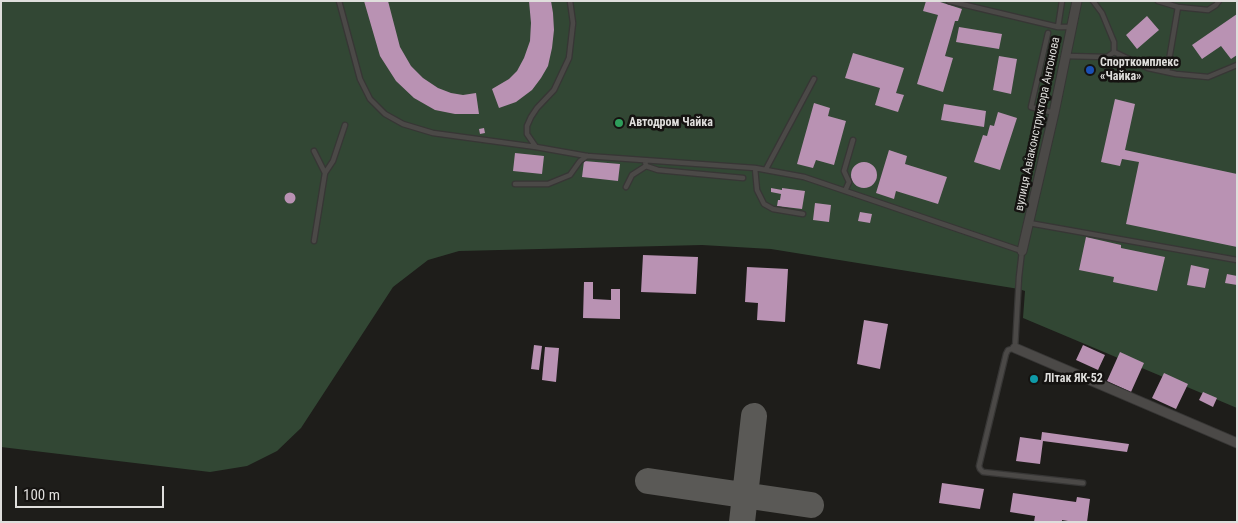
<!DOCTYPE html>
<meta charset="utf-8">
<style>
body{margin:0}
#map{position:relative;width:1238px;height:523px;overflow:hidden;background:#1e1d1a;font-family:"Roboto Condensed",sans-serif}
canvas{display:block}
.frame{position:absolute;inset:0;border:2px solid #dfdedc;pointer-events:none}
.scale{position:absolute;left:15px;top:486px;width:149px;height:22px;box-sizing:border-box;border:2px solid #dfdedc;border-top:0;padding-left:6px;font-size:15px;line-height:18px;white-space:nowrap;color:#dfdedc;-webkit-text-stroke:4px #151311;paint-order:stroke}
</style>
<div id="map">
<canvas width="1238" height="523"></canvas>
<div class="frame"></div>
<div class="scale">100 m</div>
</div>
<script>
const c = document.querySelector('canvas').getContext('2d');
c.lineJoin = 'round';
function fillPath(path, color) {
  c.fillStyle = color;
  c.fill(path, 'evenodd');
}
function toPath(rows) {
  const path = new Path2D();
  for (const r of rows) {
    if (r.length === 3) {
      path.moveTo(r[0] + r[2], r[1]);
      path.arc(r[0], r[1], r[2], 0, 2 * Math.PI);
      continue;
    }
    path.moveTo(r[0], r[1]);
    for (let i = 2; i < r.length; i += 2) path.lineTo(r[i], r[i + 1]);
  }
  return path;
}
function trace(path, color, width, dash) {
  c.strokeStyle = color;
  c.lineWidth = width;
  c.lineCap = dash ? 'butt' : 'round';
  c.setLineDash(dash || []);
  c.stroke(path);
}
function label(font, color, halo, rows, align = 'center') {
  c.font = font + ' "Roboto Condensed",sans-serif';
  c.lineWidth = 5;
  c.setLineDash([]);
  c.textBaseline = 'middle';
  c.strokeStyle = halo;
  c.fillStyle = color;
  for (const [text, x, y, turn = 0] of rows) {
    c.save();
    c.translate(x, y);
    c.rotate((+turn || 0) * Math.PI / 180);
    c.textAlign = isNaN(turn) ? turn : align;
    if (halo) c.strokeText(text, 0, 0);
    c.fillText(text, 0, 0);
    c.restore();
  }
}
fillPath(toPath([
 [1,1,1237,1,1237,408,1023,318,1025,291,1019,289,771,249,702,245,459,251,428,260,393,287,301,428,277,451,247,466,210,472,1,447]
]), '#324734');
trace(toPath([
 [648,481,811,505],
 [742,522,754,416]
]), '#5a5956', 26);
fillPath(toPath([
 [364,1,388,1,400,47,411,66,423,78,438,88,451,93,463,95,476,93,479,114,455,114,435,110,414,98,396,81,380,56],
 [529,1,551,1,553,13,554,30,552,48,548,66,541,78,532,90,516,102,499,108,492,89,509,79,517,71,524,58,530,41,531,23],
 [926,1,937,1,962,9,958,21,955,21,945,56,953,58,943,92,917,84,938,15,923,11],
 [1237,14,1237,55,1231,59,1221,46,1202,59,1192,45],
 [1147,16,1159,30,1137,49,1126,35],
 [959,27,1002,34,999,49,956,42],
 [853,53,904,68,896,93,904,95,898,112,875,105,880,88,845,78],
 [999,56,1017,59,1011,94,993,90],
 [1115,99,1135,104,1125,150,1237,174,1237,247,1126,224,1139,162,1122,159,1120,166,1101,162],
 [814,103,830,108,828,116,846,121,834,165,816,160,813,168,797,164],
 [944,104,986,111,984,127,941,120],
 [998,112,1017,118,1000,170,974,162,983,135,987,136,990,125,994,126],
 [484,128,485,133,480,134,479,129],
 [889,150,907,156,905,164,947,177,938,204,896,191,894,199,876,193],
 [515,153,544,156,542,174,513,171],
 [584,161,620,164,618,181,582,177],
 [864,175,13],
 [771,188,782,190,782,188,805,191,802,209,777,206,778,200,780,200,781,194,771,192],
 [290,198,5.5],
 [815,203,831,205,829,222,813,220],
 [860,212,872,214,870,223,858,221],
 [1086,237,1121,245,1121,248,1165,257,1157,291,1113,282,1114,277,1079,270],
 [643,255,698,257,696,294,641,292],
 [1191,265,1209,269,1205,288,1187,285],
 [747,267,788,269,785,322,757,320,758,303,745,302],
 [1227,274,1237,276,1237,285,1225,283],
 [584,282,593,282,593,299,611,300,611,289,620,289,620,319,583,318],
 [864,320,888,324,880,369,857,364],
 [534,345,542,346,539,370,531,369],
 [1083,345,1105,355,1098,370,1076,360],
 [545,347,559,348,556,382,542,380],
 [1120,352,1144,363,1131,392,1107,381],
 [1164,373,1188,384,1176,409,1152,398],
 [1203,392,1217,398,1213,407,1199,400],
 [1042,432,1129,444,1127,452,1043,441,1040,464,1016,461,1020,437,1041,440],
 [942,483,984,489,980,509,939,503],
 [1013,493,1076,502,1077,497,1090,499,1087,522,1074,522,1062,520,1062,522,1034,522,1035,516,1010,512]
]), '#b992b3');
const service = toPath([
 [339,1,360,79,370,99,385,114,403,124,433,133,536,147,587,156,755,168,804,177,1022,251,1019,277,1015,348,1008,350,1006,354,979,466,980,469,983,472,1083,483],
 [949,1,1058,27,1072,27],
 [1158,1,1178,7,1208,10,1216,5,1219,1],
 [1058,27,1062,1],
 [1048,33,1031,107,1054,113],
 [1114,52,1148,68,1176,74,1208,77,1237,65],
 [1066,56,1107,57,1114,52,1114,42,1102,13,1093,1],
 [1167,72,1178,7],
 [536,147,527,134,527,126,531,117,537,108,554,90,569,58,573,23,570,1],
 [314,151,325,173,314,241],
 [645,161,646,166,658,170,743,178],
 [755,168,757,190,764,204,773,209,803,214],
 [766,169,814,79],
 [325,173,333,161,345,125],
 [515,184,548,184,570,175,580,161,587,156],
 [626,187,632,175,646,166],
 [845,191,849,182,844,171,853,140],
 [1029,223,1237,260]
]);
const minor = toPath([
 [1022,251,1054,113,1077,1],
 [1015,348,1237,443]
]);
trace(service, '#373635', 7);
trace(minor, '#373635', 11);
trace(service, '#4b4947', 4.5);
trace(minor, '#4b4947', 9);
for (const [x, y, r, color] of [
 [1090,70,5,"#1a4fb4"],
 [619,123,5,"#2e9e5b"],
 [1034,379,5,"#0f9aa8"]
]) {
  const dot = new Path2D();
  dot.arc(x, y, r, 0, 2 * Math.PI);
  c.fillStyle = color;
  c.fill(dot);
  trace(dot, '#151311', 2);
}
label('bold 12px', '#dfdedc', '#151311', [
 ["Спорткомплекс",1100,63],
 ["«Чайка»",1100,77],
 ["Автодром Чайка",629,123],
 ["Літак ЯК-52",1044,379]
], 'left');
label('12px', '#dfdedc', '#151311', [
 ["вулиця Авіаконструктора Антонова",1038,124,-78]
]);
</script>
